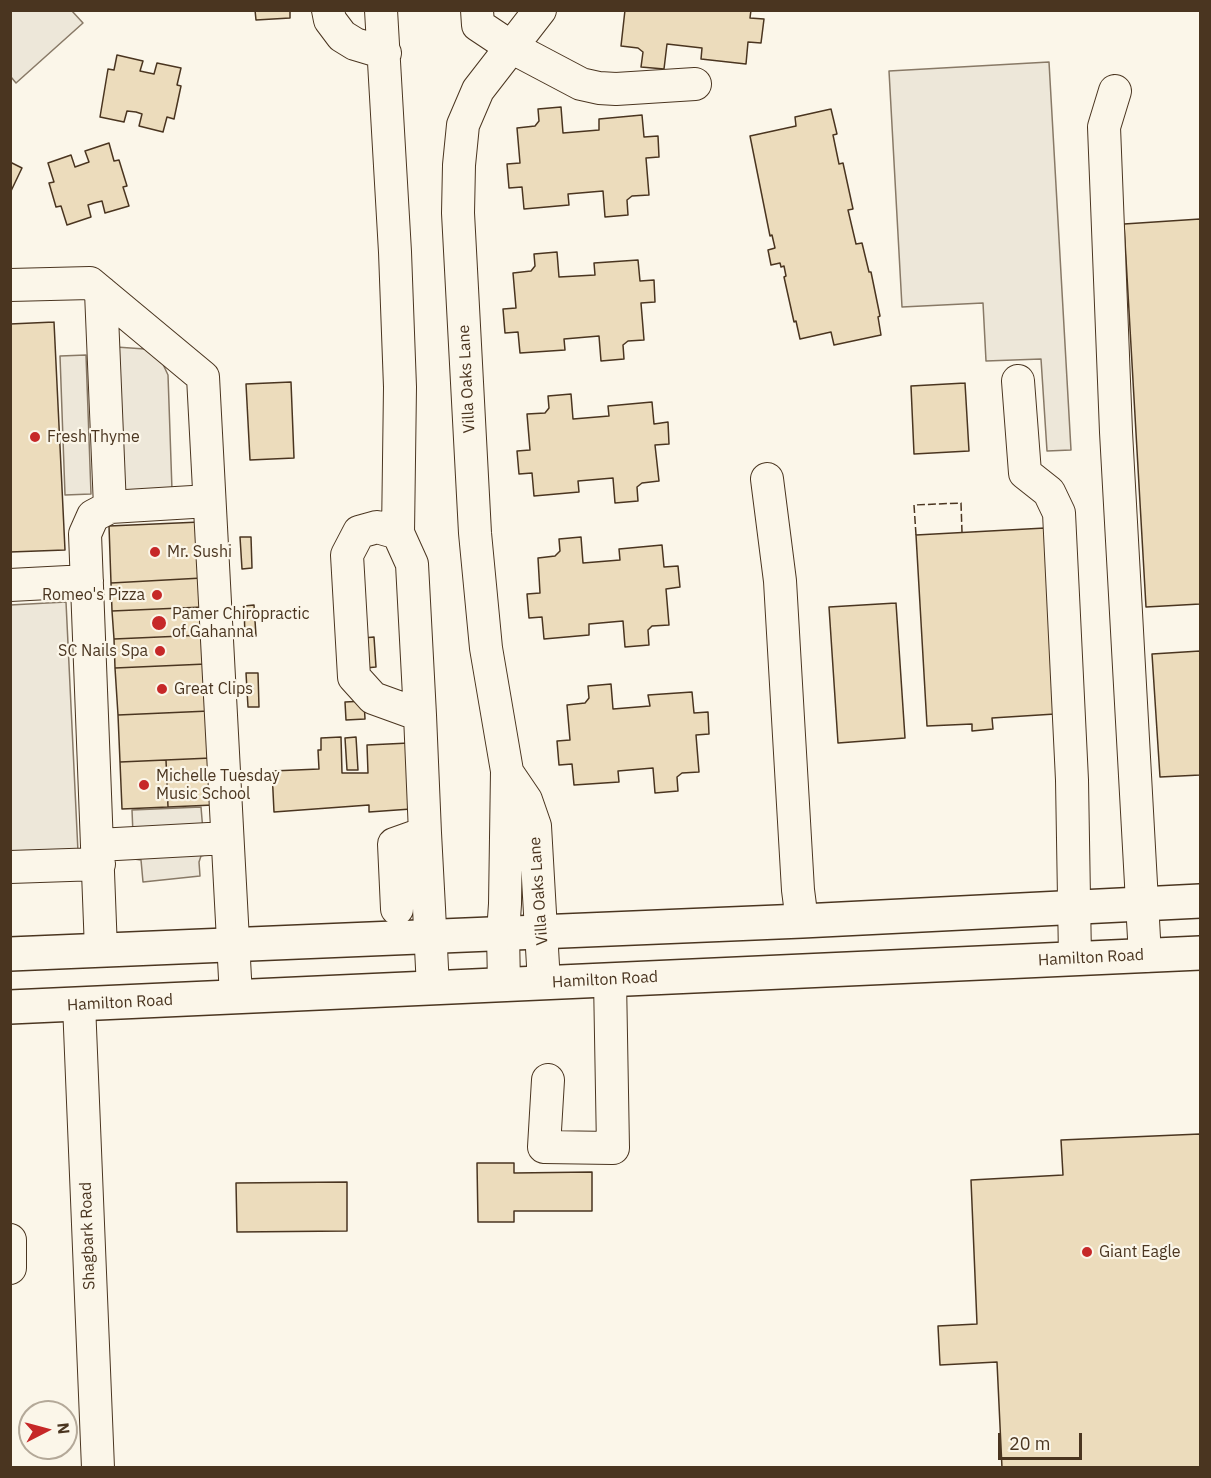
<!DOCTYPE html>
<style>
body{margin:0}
#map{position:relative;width:1211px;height:1478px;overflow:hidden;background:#fbf6e9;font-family:"IBM Plex Sans",sans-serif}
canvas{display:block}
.frame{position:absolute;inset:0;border:12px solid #4a3520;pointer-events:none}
.north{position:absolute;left:18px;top:1400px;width:60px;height:60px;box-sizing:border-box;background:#fbf6e9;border:2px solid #b4a999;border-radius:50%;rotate:84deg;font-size:16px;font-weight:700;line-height:24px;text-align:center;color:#4a3520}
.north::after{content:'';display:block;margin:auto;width:21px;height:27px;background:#c62828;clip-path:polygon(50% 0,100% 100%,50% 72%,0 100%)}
.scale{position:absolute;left:998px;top:1433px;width:84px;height:27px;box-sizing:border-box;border:3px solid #4a3520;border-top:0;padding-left:8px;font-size:18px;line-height:21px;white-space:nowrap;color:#4a3520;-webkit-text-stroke:4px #fbf6e9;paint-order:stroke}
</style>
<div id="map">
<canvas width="1211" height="1478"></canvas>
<div class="frame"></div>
<div class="north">N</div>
<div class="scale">20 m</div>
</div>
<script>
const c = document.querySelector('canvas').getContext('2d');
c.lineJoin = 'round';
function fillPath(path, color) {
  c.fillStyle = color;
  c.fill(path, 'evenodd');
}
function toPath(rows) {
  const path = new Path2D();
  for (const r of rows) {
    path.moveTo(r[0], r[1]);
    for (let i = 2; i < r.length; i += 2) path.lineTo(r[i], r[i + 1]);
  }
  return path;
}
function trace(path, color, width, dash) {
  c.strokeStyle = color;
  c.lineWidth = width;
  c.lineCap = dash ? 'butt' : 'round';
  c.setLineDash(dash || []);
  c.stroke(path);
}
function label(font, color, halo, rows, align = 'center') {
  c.font = font + ' "IBM Plex Sans",sans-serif';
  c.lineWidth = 4.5;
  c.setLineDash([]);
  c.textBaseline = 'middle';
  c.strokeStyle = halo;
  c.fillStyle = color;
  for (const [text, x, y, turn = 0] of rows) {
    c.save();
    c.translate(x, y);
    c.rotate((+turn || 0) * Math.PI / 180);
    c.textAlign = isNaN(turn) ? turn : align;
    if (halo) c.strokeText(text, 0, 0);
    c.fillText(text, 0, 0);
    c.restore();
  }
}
const parking = toPath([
 [11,10,72,11,83,23,16,83,11,77,11,10],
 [1049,62,1071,450,1047,451,1041,359,986,361,983,303,902,307,889,71,1049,62],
 [116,347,145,349,162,362,168,375,172,490,122,492,116,347],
 [86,355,91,494,65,495,60,356,86,355],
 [66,602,78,852,11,855,10,605,66,602],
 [201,807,205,855,201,856,199,862,200,876,143,882,141,860,134,859,132,810,201,807]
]);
fillPath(parking, '#ede7d9');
trace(parking, '#887966', 1.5);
const building = toPath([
 [255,10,290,10,290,18,256,20,255,10],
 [625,10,751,10,750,18,764,19,761,43,748,42,746,64,701,59,702,48,667,44,664,69,641,67,643,52,638,48,621,46,625,10],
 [117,55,143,61,140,71,154,74,157,63,181,68,177,85,181,86,174,119,167,117,163,132,139,126,142,114,136,112,127,111,124,122,100,117,108,69,114,70,117,55],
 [561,107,563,133,599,130,599,119,642,115,644,137,658,136,659,157,646,158,649,195,632,196,627,200,628,215,605,217,603,191,568,194,569,205,524,209,522,187,509,188,507,164,520,163,517,128,535,126,539,121,538,109,561,107],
 [831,109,837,134,833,135,839,164,843,163,853,209,848,210,856,244,862,243,869,272,871,272,880,316,878,317,881,335,834,345,831,332,800,339,796,321,794,322,784,277,786,276,784,266,781,267,780,263,771,265,768,250,775,248,772,235,770,236,750,136,796,126,795,117,831,109],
 [109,143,114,161,119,160,127,186,123,187,129,206,105,213,102,201,94,203,88,205,91,217,67,225,61,206,56,207,49,183,54,182,48,163,71,155,75,167,89,162,85,151,109,143],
 [10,162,22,168,11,191,10,191,10,162],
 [1200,219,1200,604,1146,607,1124,224,1200,219],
 [557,252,559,277,595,275,594,263,638,260,640,281,654,280,655,302,641,303,644,340,628,341,623,345,624,359,601,361,599,336,564,339,565,350,520,353,518,332,505,333,503,309,516,308,513,273,531,271,535,266,534,254,557,252],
 [54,322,65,550,10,552,10,324,54,322],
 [291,382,294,458,250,460,246,384,291,382],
 [965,383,969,451,914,454,911,386,965,383],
 [571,394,573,419,609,416,608,406,652,402,654,424,668,422,669,444,655,445,659,481,642,483,637,487,638,501,615,503,613,478,578,481,579,492,534,496,532,473,519,474,517,451,530,450,527,414,545,413,549,408,548,396,571,394],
 [200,522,202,578,111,583,109,526,200,522],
 [1045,528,1055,714,992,718,993,729,972,731,972,724,927,726,916,535,1045,528],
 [240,537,251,537,252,568,242,569,240,537],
 [581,537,583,563,620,560,619,549,662,545,664,567,678,566,680,587,666,589,669,625,652,626,648,630,649,645,625,647,623,621,589,624,589,635,544,639,542,617,529,618,527,594,540,593,538,558,555,556,560,551,559,539,581,537],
 [202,578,203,607,112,611,111,583,202,578],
 [896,603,905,738,838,743,829,607,896,603],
 [254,605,256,636,245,637,244,606,254,605],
 [203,607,205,635,114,639,112,611,203,607],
 [205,635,206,664,115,668,114,639,205,635],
 [374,637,376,667,365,668,363,638,374,637],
 [1200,651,1200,775,1160,777,1152,654,1200,651],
 [206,664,209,711,118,715,115,668,206,664],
 [246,673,258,673,259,707,248,707,246,673],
 [611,684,613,709,650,706,648,695,692,692,694,713,708,712,709,734,696,735,699,772,682,773,677,777,678,791,655,793,653,768,618,771,619,782,574,785,572,764,559,765,557,741,570,740,567,705,585,703,589,698,588,686,611,684],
 [364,701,365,719,346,720,345,702,364,701],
 [209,711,211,758,120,762,118,715,209,711],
 [341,737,342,773,368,773,367,745,409,743,411,809,369,812,369,805,274,812,272,771,319,769,318,750,321,750,321,738,341,737],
 [356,737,358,770,347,770,345,738,356,737],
 [211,758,213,805,168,807,166,760,211,758],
 [166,760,168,807,122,809,120,762,166,760],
 [1200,1134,1200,1468,1002,1468,997,1362,940,1365,938,1326,977,1324,971,1180,1063,1175,1061,1140,1200,1134],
 [477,1163,514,1163,514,1173,592,1172,592,1211,514,1211,514,1222,478,1222,477,1163],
 [347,1182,347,1231,237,1232,236,1183,347,1182]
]);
fillPath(building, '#ecdcbc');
trace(building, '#4a3520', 1.5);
const minor = toPath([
 [328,10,330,20,342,36,355,44,385,53],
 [381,10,395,252,400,387,398,533],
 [477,10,478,25,511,47,581,84,599,88,616,89,695,84],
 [1115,91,1104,127,1116,432,1145,956],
 [10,285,90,283,203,377,236,997],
 [101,292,110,507],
 [1018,381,1025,473,1049,492,1059,513,1072,780,1075,958],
 [767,479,780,581,798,890,802,921],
 [10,585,87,581],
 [420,715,373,698,354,677,347,555,359,532,377,527,398,533,412,564,420,715,425,833,429,908,433,988],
 [507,772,526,800,535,826,544,983],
 [98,845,227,838],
 [10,867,99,864],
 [397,909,394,844,425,833],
 [101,950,85,534,93,516,110,507,209,501],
 [504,985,503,933,505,904,507,771,486,648,475,533,458,213,459,165,463,125,478,90,540,10],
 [79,1004,98,1468],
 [548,1080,544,1147,613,1148,610,980],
 [10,1240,10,1268]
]);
const major = toPath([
 [10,954,802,921,1200,901],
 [10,1007,1200,953]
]);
trace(minor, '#4a3520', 34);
trace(major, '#4a3520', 36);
trace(minor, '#fbf6e9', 32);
trace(major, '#fbf6e9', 33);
trace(toPath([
 [916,535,914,505,961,503,962,532]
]), '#4a3520', 1.5, [8, 3]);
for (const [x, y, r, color] of [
 [35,437,6,"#c62828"],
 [155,552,6,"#c62828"],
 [157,595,6,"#c62828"],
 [159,623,8,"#c62828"],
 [160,651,6,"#c62828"],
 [162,689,6,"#c62828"],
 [144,785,6,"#c62828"],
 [1087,1252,6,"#c62828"]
]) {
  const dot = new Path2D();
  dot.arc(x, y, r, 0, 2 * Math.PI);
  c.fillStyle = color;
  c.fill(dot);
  trace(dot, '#fbf6e9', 2);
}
label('16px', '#4a3520', '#fbf6e9', [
 ["Villa Oaks Lane",467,379,-93],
 ["Villa Oaks Lane",539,891,-94],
 ["Hamilton Road",1091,958,-3],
 ["Hamilton Road",605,980,-3],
 ["Hamilton Road",120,1003,-3],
 ["Shagbark Road",88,1236,-92]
]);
label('16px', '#4a3520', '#fbf6e9', [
 ["Fresh Thyme",47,437],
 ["Mr. Sushi",167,552],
 ["Romeo's Pizza",145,595,"right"],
 ["Pamer Chiropractic",172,614],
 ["of Gahanna",172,632],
 ["SC Nails Spa",148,651,"right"],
 ["Great Clips",174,689],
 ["Michelle Tuesday",156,776],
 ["Music School",156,794],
 ["Giant Eagle",1099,1252]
], 'left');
</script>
